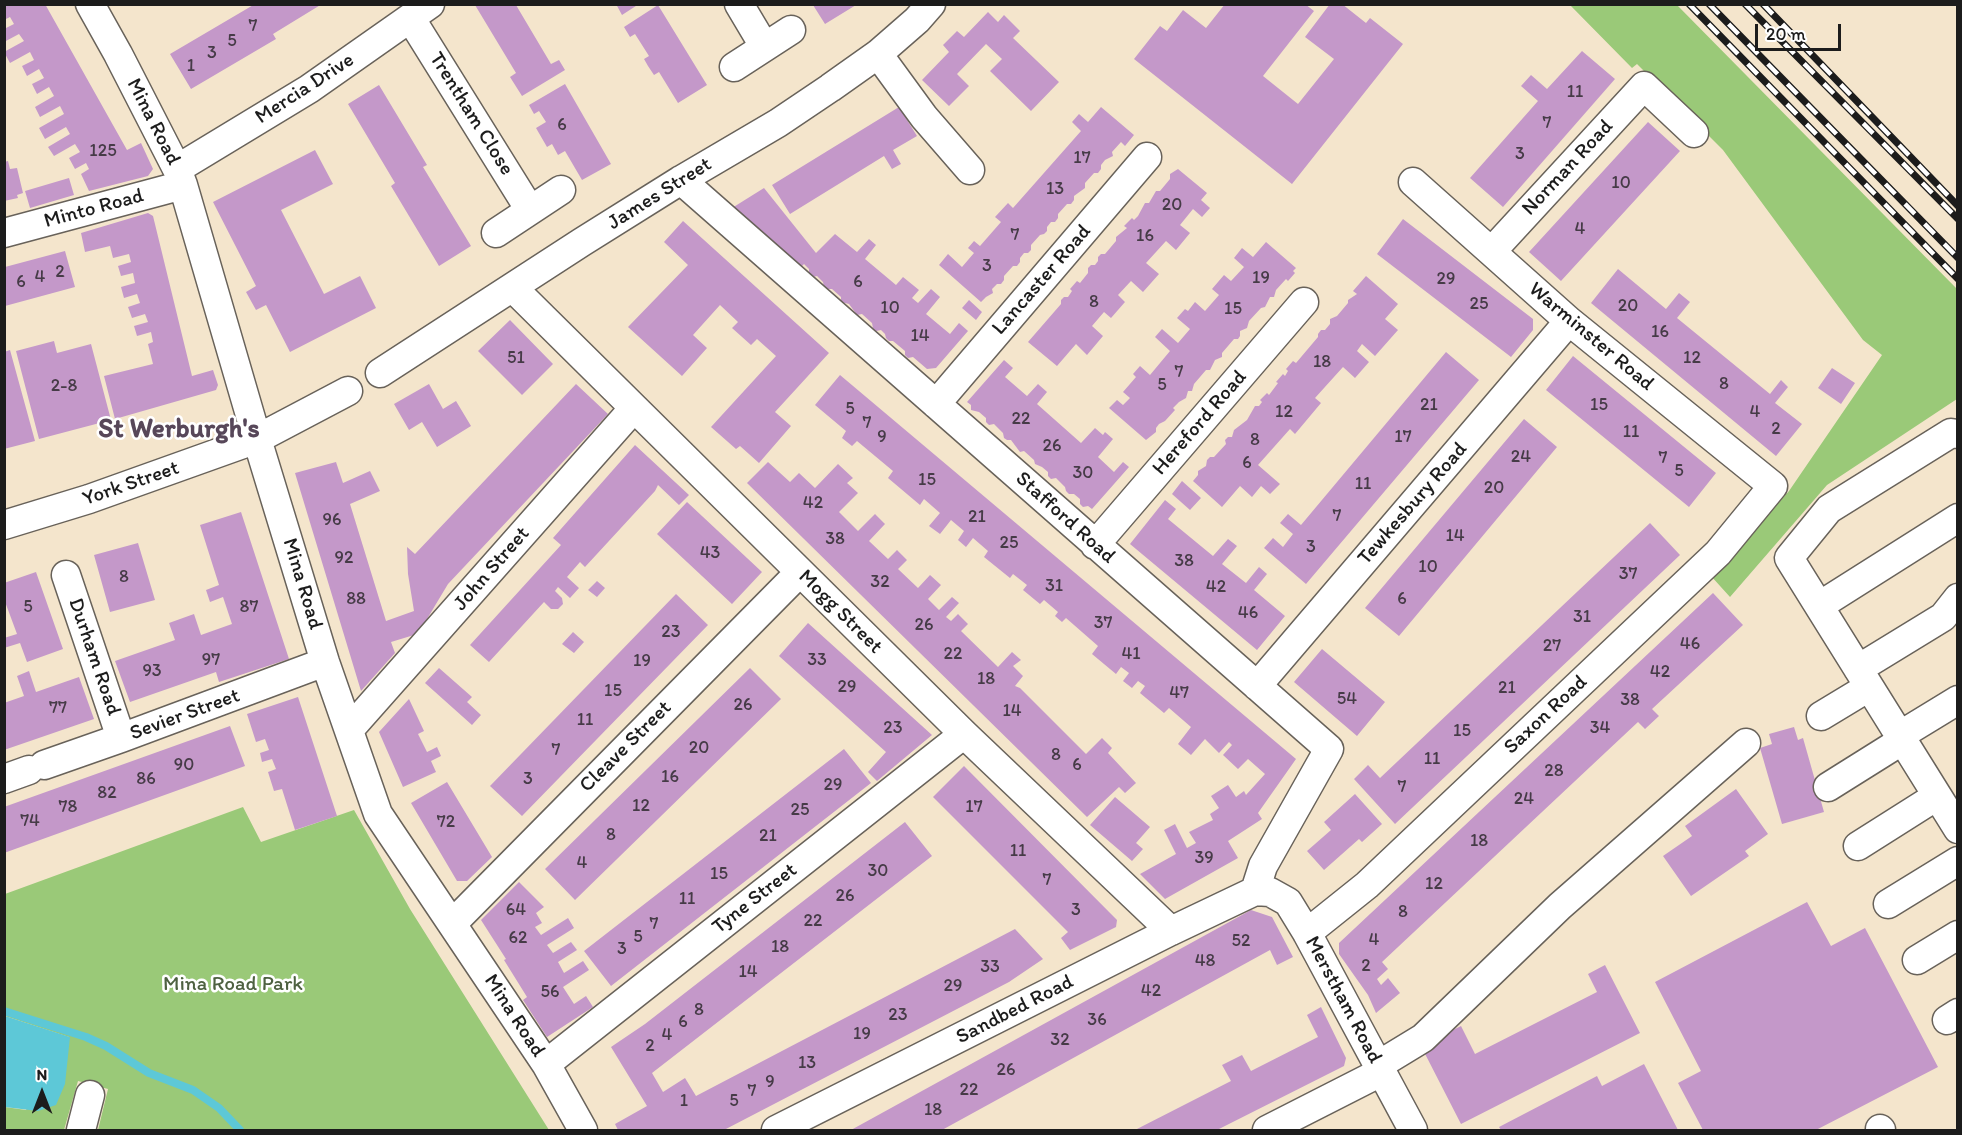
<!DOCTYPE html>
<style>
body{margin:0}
#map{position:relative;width:1962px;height:1135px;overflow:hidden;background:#f4e5cc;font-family:Itim,sans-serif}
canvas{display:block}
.frame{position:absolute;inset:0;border:6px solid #1c1c1c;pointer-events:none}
.north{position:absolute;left:12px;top:1063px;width:60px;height:60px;-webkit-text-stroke:4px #fff;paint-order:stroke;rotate:0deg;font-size:16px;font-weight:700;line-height:24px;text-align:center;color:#1c1c1c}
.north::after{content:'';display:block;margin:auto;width:21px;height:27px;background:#1c1c1c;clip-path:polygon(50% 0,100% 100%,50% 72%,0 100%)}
.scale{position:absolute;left:1755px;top:24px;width:86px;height:27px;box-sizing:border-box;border:3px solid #1c1c1c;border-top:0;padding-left:8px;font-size:18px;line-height:21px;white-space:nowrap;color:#1c1c1c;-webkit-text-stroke:4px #fff;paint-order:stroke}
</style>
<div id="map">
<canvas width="1962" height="1135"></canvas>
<div class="frame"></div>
<div class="north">N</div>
<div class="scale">20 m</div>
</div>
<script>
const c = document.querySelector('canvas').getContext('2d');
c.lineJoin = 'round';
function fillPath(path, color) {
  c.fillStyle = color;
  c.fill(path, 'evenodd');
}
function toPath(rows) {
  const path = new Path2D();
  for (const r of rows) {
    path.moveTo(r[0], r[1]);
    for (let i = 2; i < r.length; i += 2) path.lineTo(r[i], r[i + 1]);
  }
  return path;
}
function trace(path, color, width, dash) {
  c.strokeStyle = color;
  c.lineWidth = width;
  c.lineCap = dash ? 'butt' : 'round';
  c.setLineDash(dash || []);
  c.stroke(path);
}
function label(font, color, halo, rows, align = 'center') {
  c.font = font + ' Itim,sans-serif';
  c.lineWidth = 5;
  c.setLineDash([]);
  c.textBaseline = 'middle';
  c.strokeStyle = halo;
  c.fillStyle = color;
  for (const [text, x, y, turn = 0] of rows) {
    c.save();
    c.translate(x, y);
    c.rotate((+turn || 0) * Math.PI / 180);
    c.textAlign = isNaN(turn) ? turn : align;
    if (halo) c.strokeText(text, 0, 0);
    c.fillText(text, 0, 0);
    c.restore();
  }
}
fillPath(toPath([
 [1570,5,1677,5,1957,289,1957,399,1827,485,1730,597,1711,576,1789,491,1882,355,1863,340,1723,150,1637,64,1632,68],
 [243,807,261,842,354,810,410,909,549,1130,98,1130,108,1089,78,1081,64,1130,5,1129,5,1107,26,1110,69,1037,5,1016,5,894]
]), '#9ac978');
fillPath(toPath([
 [5,1016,70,1037,65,1084,56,1105,38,1111,5,1107]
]), '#5dc8d7');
trace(toPath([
 [4,1011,86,1037,106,1046,149,1073,193,1090,219,1108,240,1130]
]), '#5dc8d7', 8);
fillPath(toPath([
 [4,4,45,4,127,150,141,143,153,169,148,176,89,191,81,174,89,169,86,163,75,169,69,158,80,152,75,144,54,156,48,147,70,134,66,127,45,139,39,128,64,114,60,106,40,117,35,107,54,96,49,87,37,94,32,84,44,78,39,69,27,76,22,66,34,60,30,52,10,63,4,52,24,41,19,34,4,42,4,29,14,24,10,17,4,20],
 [255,4,322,4,273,34,276,39,191,89,170,54],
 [616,4,639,4,622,15],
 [1225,4,1305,4,1314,11,1263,76,1298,104,1334,59,1305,37,1330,4,1342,4,1366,23,1370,18,1403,44,1292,184,1134,59,1160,26,1167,31,1183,10,1206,28],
 [475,5,516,5,551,64,559,60,565,70,522,96,510,77,516,73],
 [658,5,707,85,678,103,659,72,654,75,648,66,644,59,649,56,635,34,630,37,624,27],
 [813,5,856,5,825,24],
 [988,12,998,22,1004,15,1020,31,1013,38,1059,82,1031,111,990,71,1002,59,986,44,957,74,969,86,949,106,922,80,949,52,943,45,957,31,964,37],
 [1582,51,1615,79,1503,207,1470,178,1538,101,1521,86,1531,75,1547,89],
 [565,84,611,164,582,180,565,151,558,155,552,144,547,147,536,128,546,122,539,111,534,114,529,105],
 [379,85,427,165,423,167,471,246,439,266,391,186,395,183,348,104],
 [899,107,917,136,893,150,901,164,892,169,884,156,790,214,772,185],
 [1101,107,1134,135,1125,146,1121,142,1112,152,1113,156,1105,160,1101,165,1101,169,1098,173,1094,173,1085,183,1085,188,1074,196,1074,200,1071,204,1067,204,1058,214,1058,218,1055,222,1051,222,1047,227,1047,231,1044,234,1040,235,1031,245,1031,250,1028,253,1024,253,1020,258,1020,262,1017,266,1013,266,1004,276,1004,280,1001,284,997,284,992,289,993,293,986,297,981,302,939,265,948,254,962,267,974,253,968,248,974,241,980,246,1001,222,995,217,1008,203,1013,208,1081,131,1072,122,1079,114,1088,122],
 [1648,122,1680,151,1561,281,1529,252],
 [315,150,333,184,281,210,324,294,360,276,376,308,290,352,266,305,256,310,246,292,256,286,213,202],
 [8,161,10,169,17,168,23,193,17,195,18,198,4,201,4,162],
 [1178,169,1207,193,1201,200,1210,208,1202,217,1193,209,1180,225,1190,233,1176,250,1166,241,1146,263,1159,274,1143,292,1131,281,1118,295,1125,302,1111,318,1104,312,1092,326,1103,336,1087,355,1076,344,1057,366,1028,342,1061,304,1061,300,1064,297,1068,297,1072,291,1070,289,1077,281,1080,283,1088,273,1088,268,1091,265,1095,265,1098,261,1098,257,1101,254,1105,254,1116,241,1116,237,1127,228,1124,226,1132,218,1134,220,1138,216,1145,203,1149,203,1156,191,1160,191,1170,179,1170,174],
 [69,178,74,195,30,208,25,191],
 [764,188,816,253,835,234,857,252,869,239,876,245,865,259,896,285,903,277,919,290,912,298,918,303,931,289,940,297,926,314,950,334,959,323,968,331,936,368,927,369,913,357,908,358,905,355,905,351,893,341,889,341,886,338,885,334,881,330,876,331,873,328,872,323,862,314,857,315,849,304,841,302,841,297,832,289,827,289,824,287,823,282,817,276,813,277,809,274,809,269,804,264,801,267,732,208],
 [148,213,153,216,192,376,213,370,218,385,216,390,115,419,104,376,153,364,148,344,153,342,151,332,137,336,134,326,148,322,145,314,132,318,128,307,140,303,137,294,124,298,121,287,135,283,133,273,121,276,118,266,131,262,129,254,113,258,110,246,85,252,81,233],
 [1403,219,1533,319,1533,330,1511,357,1377,254],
 [683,221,829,353,775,412,791,426,759,463,740,446,736,449,711,427,776,356,757,339,751,345,732,328,738,322,720,305,693,335,707,348,682,376,628,327,688,265,664,242],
 [1266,242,1296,268,1293,271,1295,273,1288,281,1286,279,1276,290,1274,297,1270,297,1265,307,1261,308,1249,321,1247,328,1240,331,1240,336,1238,339,1234,339,1222,353,1222,357,1215,360,1210,370,1206,370,1194,384,1192,391,1188,391,1186,398,1179,402,1173,408,1175,410,1165,421,1159,424,1156,428,1156,432,1146,440,1109,408,1117,400,1123,405,1130,398,1123,392,1136,377,1133,374,1140,366,1150,375,1170,351,1155,337,1162,329,1178,343,1190,329,1177,318,1185,309,1188,311,1195,302,1205,311,1219,295,1212,289,1224,275,1231,281,1244,267,1234,258,1242,248,1253,257],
 [65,251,75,287,5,306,5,267],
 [1618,269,1666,309,1679,293,1690,302,1677,318,1770,394,1781,380,1788,387,1775,403,1802,424,1776,456,1591,303],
 [1366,276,1398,304,1385,319,1398,330,1375,356,1362,344,1357,351,1369,362,1355,378,1343,367,1315,398,1321,403,1295,434,1290,429,1258,465,1280,484,1270,494,1261,486,1252,497,1240,486,1222,507,1193,481,1198,475,1198,471,1206,466,1207,460,1210,457,1214,457,1226,444,1225,440,1228,437,1232,437,1234,430,1247,420,1255,406,1259,406,1262,402,1260,400,1267,393,1269,395,1278,383,1276,382,1283,374,1285,376,1288,371,1286,369,1293,361,1296,363,1318,337,1318,334,1321,330,1325,330,1330,324,1330,319,1337,316,1348,303,1348,300,1357,294,1353,291],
 [969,300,982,312,976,320,962,308],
 [510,320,553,364,522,395,478,351],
 [54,341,57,353,91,344,111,420,39,439,16,351],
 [10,350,35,441,4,449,4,352],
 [1446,352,1479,380,1306,584,1264,548,1273,538,1283,547,1293,534,1280,523,1288,514,1301,525],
 [1573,356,1716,473,1689,507,1546,390],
 [1004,360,1013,368,1005,377,1027,396,1038,384,1047,392,1037,404,1081,443,1095,428,1103,435,1105,432,1113,439,1098,457,1114,472,1123,462,1129,467,1092,509,1088,506,1083,507,1080,504,1080,499,1074,494,1069,494,1066,491,1065,487,1056,478,1051,479,1048,476,1048,472,1042,467,1035,464,1034,460,1024,451,1020,452,1011,440,1007,440,1004,438,1003,433,994,424,989,425,986,422,986,418,979,412,971,410,971,405,967,402],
 [1832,368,1855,383,1841,404,1818,388],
 [840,375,1296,759,1258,813,1262,819,1228,841,1238,858,1165,899,1140,874,1176,854,1164,830,1175,824,1187,848,1196,843,1189,832,1213,820,1210,814,1219,808,1211,796,1228,785,1236,797,1244,791,1246,795,1265,774,1248,759,1238,769,1223,755,1232,745,1229,742,1219,753,1205,739,1191,755,1178,744,1191,727,1169,708,1164,713,1140,693,1145,686,1138,681,1132,688,1123,681,1129,673,1121,667,1116,674,1092,654,1098,646,1066,618,1062,622,1055,616,1058,612,1044,600,1040,604,1023,590,1027,585,1013,574,1010,578,984,557,988,551,973,538,966,547,958,540,964,531,951,520,940,534,929,526,940,513,924,499,920,505,888,478,893,471,857,441,852,446,842,438,846,431,815,405],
 [429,384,443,409,456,401,471,426,437,447,422,422,409,430,394,404],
 [576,384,608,414,448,584,421,629,414,635,391,642,395,653,361,691,295,473,336,462,343,483,370,471,380,491,350,504,386,621,414,611,408,574,407,547,415,554],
 [1524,419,1557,447,1399,636,1365,608],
 [635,445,689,495,679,505,658,485,655,491,585,567,580,562,567,577,579,588,570,598,558,587,555,591,562,598,563,604,558,609,551,609,544,602,489,662,470,645,561,545,553,538],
 [768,462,790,482,799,473,815,488,838,464,853,478,847,483,858,493,839,512,858,531,875,514,885,524,869,541,888,559,897,550,907,560,898,569,918,588,930,575,941,585,928,599,939,610,952,597,959,603,946,617,951,621,958,614,968,624,961,631,998,667,1012,652,1021,660,1013,666,1023,676,1015,686,1020,688,1086,754,1102,738,1112,748,1108,753,1136,783,1125,793,1119,787,1087,817,747,483],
 [1182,481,1201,498,1190,510,1172,494],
 [1165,500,1176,509,1168,519,1213,556,1228,539,1237,546,1222,564,1246,583,1259,567,1267,574,1254,590,1285,616,1257,650,1130,544],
 [687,502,762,572,732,604,657,534],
 [241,512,289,659,219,682,216,672,130,702,115,661,175,640,169,623,194,614,201,635,232,624,223,597,210,602,206,590,219,585,200,525],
 [1650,523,1680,555,1395,824,1354,779,1368,765,1380,778],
 [138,543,155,600,110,612,94,555],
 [36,572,63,649,27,662,20,643,4,648,4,638,17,634,4,599,4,583],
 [597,581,605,588,597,597,588,590],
 [1713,593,1743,625,1652,709,1659,716,1645,729,1638,722,1382,962,1388,969,1377,979,1381,985,1388,978,1400,993,1376,1013,1368,995,1339,954,1339,943],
 [676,594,708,625,522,816,490,786],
 [808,623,932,735,877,781,868,772,886,752,779,656],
 [573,632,584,642,574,653,562,644],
 [1322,649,1385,702,1357,736,1294,682],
 [439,668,472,697,467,702,481,715,472,725,425,683],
 [750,668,781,699,575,900,545,869],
 [29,671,36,692,79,677,94,719,4,750,4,703,24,696,17,676],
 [298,697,337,816,295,830,282,789,274,791,268,772,276,769,272,759,262,762,260,753,269,750,265,739,256,742,247,714],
 [409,699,424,731,418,734,427,752,437,747,441,756,431,761,436,772,403,787,379,732],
 [230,726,245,766,4,853,4,807],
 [1794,727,1798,740,1803,738,1824,812,1782,824,1760,748,1772,744,1769,734],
 [844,749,871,783,611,986,584,951],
 [964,766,1117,920,1116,927,1070,950,1061,938,1068,932,933,797],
 [447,782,492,857,467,881,457,881,411,803],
 [1736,789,1768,834,1745,851,1749,856,1691,896,1663,856,1692,836,1685,826],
 [1355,794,1382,824,1362,842,1359,839,1324,870,1307,851,1331,830,1324,822],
 [1115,797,1150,827,1136,843,1143,849,1132,861,1090,825],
 [905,822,932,856,652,1073,663,1092,685,1078,696,1096,1015,929,1043,959,1009,982,724,1130,618,1130,615,1124,647,1106,611,1047,645,1024],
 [519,882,544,907,536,913,542,923,535,927,541,935,568,918,574,928,547,945,553,953,571,942,577,950,558,962,564,973,583,961,589,970,563,987,574,1004,586,996,593,1007,547,1037,523,1000,527,997,504,960,506,959,481,920],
 [1807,902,1831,946,1865,928,1938,1067,1816,1130,1703,1130,1678,1083,1701,1071,1655,982],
 [1251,910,1272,917,1293,957,1277,965,1270,950,942,1130,851,1130],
 [1605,965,1640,1033,1461,1124,1421,1046,1461,1026,1475,1054,1597,992,1588,974],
 [1321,1007,1346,1058,1344,1066,1217,1130,1135,1130,1231,1081,1222,1065,1242,1055,1251,1071,1318,1037,1307,1015],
 [1644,1064,1678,1130,1501,1130,1499,1127,1597,1076,1602,1086]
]), '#c498c9');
const minor = toPath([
 [90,4,118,54,177,169,183,185,257,439,325,662,378,814,546,1064,583,1130],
 [739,4,764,46],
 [411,19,530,210],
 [878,54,924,117,970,170],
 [734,67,791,30],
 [177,169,309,89,430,4],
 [681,180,1329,749,1263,866,1255,891],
 [4,233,183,185],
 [496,233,561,190],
 [1492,251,1644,86,1694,133],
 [513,288,964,734,1171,931],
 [380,373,582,242,681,180,778,123,830,88,878,54,917,20,931,4],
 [936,404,1147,157],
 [1958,434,1951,433,1829,509,1789,558,1958,829],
 [4,525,89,499,257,439,348,391],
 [1095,545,1304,302],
 [66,575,121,738],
 [1819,606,1958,518],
 [1858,669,1943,617,1958,598],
 [1257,686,1569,321],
 [1821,716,1869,687],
 [349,730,634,408],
 [1899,736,1958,700],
 [44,765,121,738,325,662],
 [4,779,29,770],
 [1828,787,1903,740],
 [1858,846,1937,796],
 [1888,904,1958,861],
 [453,923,800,572],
 [1307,933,1367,885,1718,553,1773,486,1569,321,1413,182],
 [1917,960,1958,935],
 [1947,1020,1958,1013],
 [546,1064,964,734],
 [1377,1066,1423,1038,1560,906,1746,743],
 [1880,1129,1881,1130],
 [81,1130,90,1095],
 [776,1130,1171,931,1255,891,1270,892,1288,902,1307,933,1413,1130],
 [1267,1130,1381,1072]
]);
trace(minor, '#68625a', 31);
trace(minor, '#fff', 28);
const rail = toPath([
 [1689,4,1958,279],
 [1709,4,1958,258],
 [1745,4,1958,219],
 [1763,4,1958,206]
]);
trace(rail, '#1c1c1c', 7);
trace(rail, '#fff', 4.5, [14]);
label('18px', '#463b47', null, [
 ["7",253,26],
 ["5",232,41],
 ["3",212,53],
 ["1",191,66],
 ["11",1575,92],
 ["7",1547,123],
 ["6",562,125],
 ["125",103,151],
 ["3",1520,154],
 ["17",1082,158],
 ["10",1621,183],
 ["13",1055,189],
 ["20",1172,205],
 ["4",1580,229],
 ["7",1015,235],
 ["16",1145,236],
 ["3",987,266],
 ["2",60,272],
 ["4",40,277],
 ["19",1261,278],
 ["29",1446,279],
 ["6",21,282],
 ["6",858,282],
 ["8",1094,302],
 ["25",1479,304],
 ["20",1628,306],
 ["10",890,308],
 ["15",1233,309],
 ["16",1660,332],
 ["14",920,336],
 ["51",516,358],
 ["12",1692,358],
 ["18",1322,362],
 ["7",1179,372],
 ["8",1724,384],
 ["5",1162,385],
 ["2-8",64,386],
 ["21",1429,405],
 ["15",1599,405],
 ["5",850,409],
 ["12",1284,412],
 ["4",1755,412],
 ["22",1021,419],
 ["7",867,423],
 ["2",1776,429],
 ["11",1631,432],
 ["9",882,437],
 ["17",1403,437],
 ["8",1255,440],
 ["26",1052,446],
 ["24",1521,457],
 ["7",1663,458],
 ["6",1247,463],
 ["5",1679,471],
 ["30",1083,473],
 ["15",927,480],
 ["11",1363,484],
 ["20",1494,488],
 ["42",813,503],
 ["7",1337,516],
 ["21",977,517],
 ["96",332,520],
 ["14",1455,536],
 ["38",835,539],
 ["25",1009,543],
 ["3",1311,547],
 ["43",710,553],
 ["92",344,558],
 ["38",1184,561],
 ["10",1428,567],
 ["37",1628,574],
 ["8",124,577],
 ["32",880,582],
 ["31",1054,586],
 ["42",1216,587],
 ["88",356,599],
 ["6",1402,599],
 ["5",28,607],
 ["87",249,607],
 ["46",1248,613],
 ["31",1582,617],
 ["37",1103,623],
 ["26",924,625],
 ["23",671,632],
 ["46",1690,644],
 ["27",1552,646],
 ["22",953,654],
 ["41",1131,654],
 ["97",211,660],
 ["33",817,660],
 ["19",642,661],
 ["93",152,671],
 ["42",1660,672],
 ["18",986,679],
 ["29",847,687],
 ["21",1507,688],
 ["15",613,691],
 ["47",1179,693],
 ["54",1347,699],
 ["38",1630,700],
 ["26",743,705],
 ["77",58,708],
 ["14",1012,711],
 ["11",585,720],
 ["23",893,728],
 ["34",1600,728],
 ["15",1462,731],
 ["20",699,748],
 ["7",556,750],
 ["8",1056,755],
 ["11",1432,759],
 ["90",184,765],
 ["6",1077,765],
 ["28",1554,771],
 ["16",670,777],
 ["86",146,779],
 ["3",528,779],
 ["29",833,785],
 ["7",1402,787],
 ["82",107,793],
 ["24",1524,799],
 ["12",641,806],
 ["78",68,807],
 ["17",974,807],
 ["25",800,810],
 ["74",30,821],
 ["72",446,822],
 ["8",611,835],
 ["21",768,836],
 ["18",1479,841],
 ["11",1018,851],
 ["39",1204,858],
 ["4",582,863],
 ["30",878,871],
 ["15",719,874],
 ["7",1047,880],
 ["12",1434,884],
 ["26",845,896],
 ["11",687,899],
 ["64",516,910],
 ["3",1076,910],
 ["8",1403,912],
 ["22",813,921],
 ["7",654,924],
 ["5",638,937],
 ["62",518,938],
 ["4",1374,940],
 ["52",1241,941],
 ["18",780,947],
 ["3",622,949],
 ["48",1205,961],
 ["2",1366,966],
 ["33",990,967],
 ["14",748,972],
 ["29",953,986],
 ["42",1151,991],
 ["56",550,992],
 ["8",699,1010],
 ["23",898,1015],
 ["36",1097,1020],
 ["6",683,1022],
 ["19",862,1034],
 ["4",667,1035],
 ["32",1060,1040],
 ["2",650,1046],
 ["13",807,1063],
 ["26",1006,1070],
 ["9",770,1082],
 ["22",969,1090],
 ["7",752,1091],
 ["1",684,1101],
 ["5",734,1101],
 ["18",933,1110]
]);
label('21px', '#1c1c1c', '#fff', [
 ["Mercia Drive",305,89,-33],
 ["Trentham Close",471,114,58],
 ["Mina Road",153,122,63],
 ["Norman Road",1568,168,-47],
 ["James Street",660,194,-32],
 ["Minto Road",94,209,-15],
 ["Lancaster Road",1042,280,-49],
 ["Warminster Road",1591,337,40],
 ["Hereford Road",1200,423,-49],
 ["York Street",131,484,-19],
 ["Tewkesbury Road",1413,504,-49],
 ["Stafford Road",1065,518,42],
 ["John Street",492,569,-49],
 ["Mina Road",302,584,73],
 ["Mogg Street",840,612,45],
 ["Durham Road",94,657,71],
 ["Sevier Street",185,715,-20],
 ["Saxon Road",1546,715,-43],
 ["Cleave Street",626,747,-45],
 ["Tyne Street",755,899,-38],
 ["Merstham Road",1343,1000,62],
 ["Sandbed Road",1015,1010,-27],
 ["Mina Road",514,1016,57]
]);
label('21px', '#4e6141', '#fff', [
 ["Mina Road Park",233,985]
]);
label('bold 27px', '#574759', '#fff', [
 ["St Werburgh's",179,430]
]);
</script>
